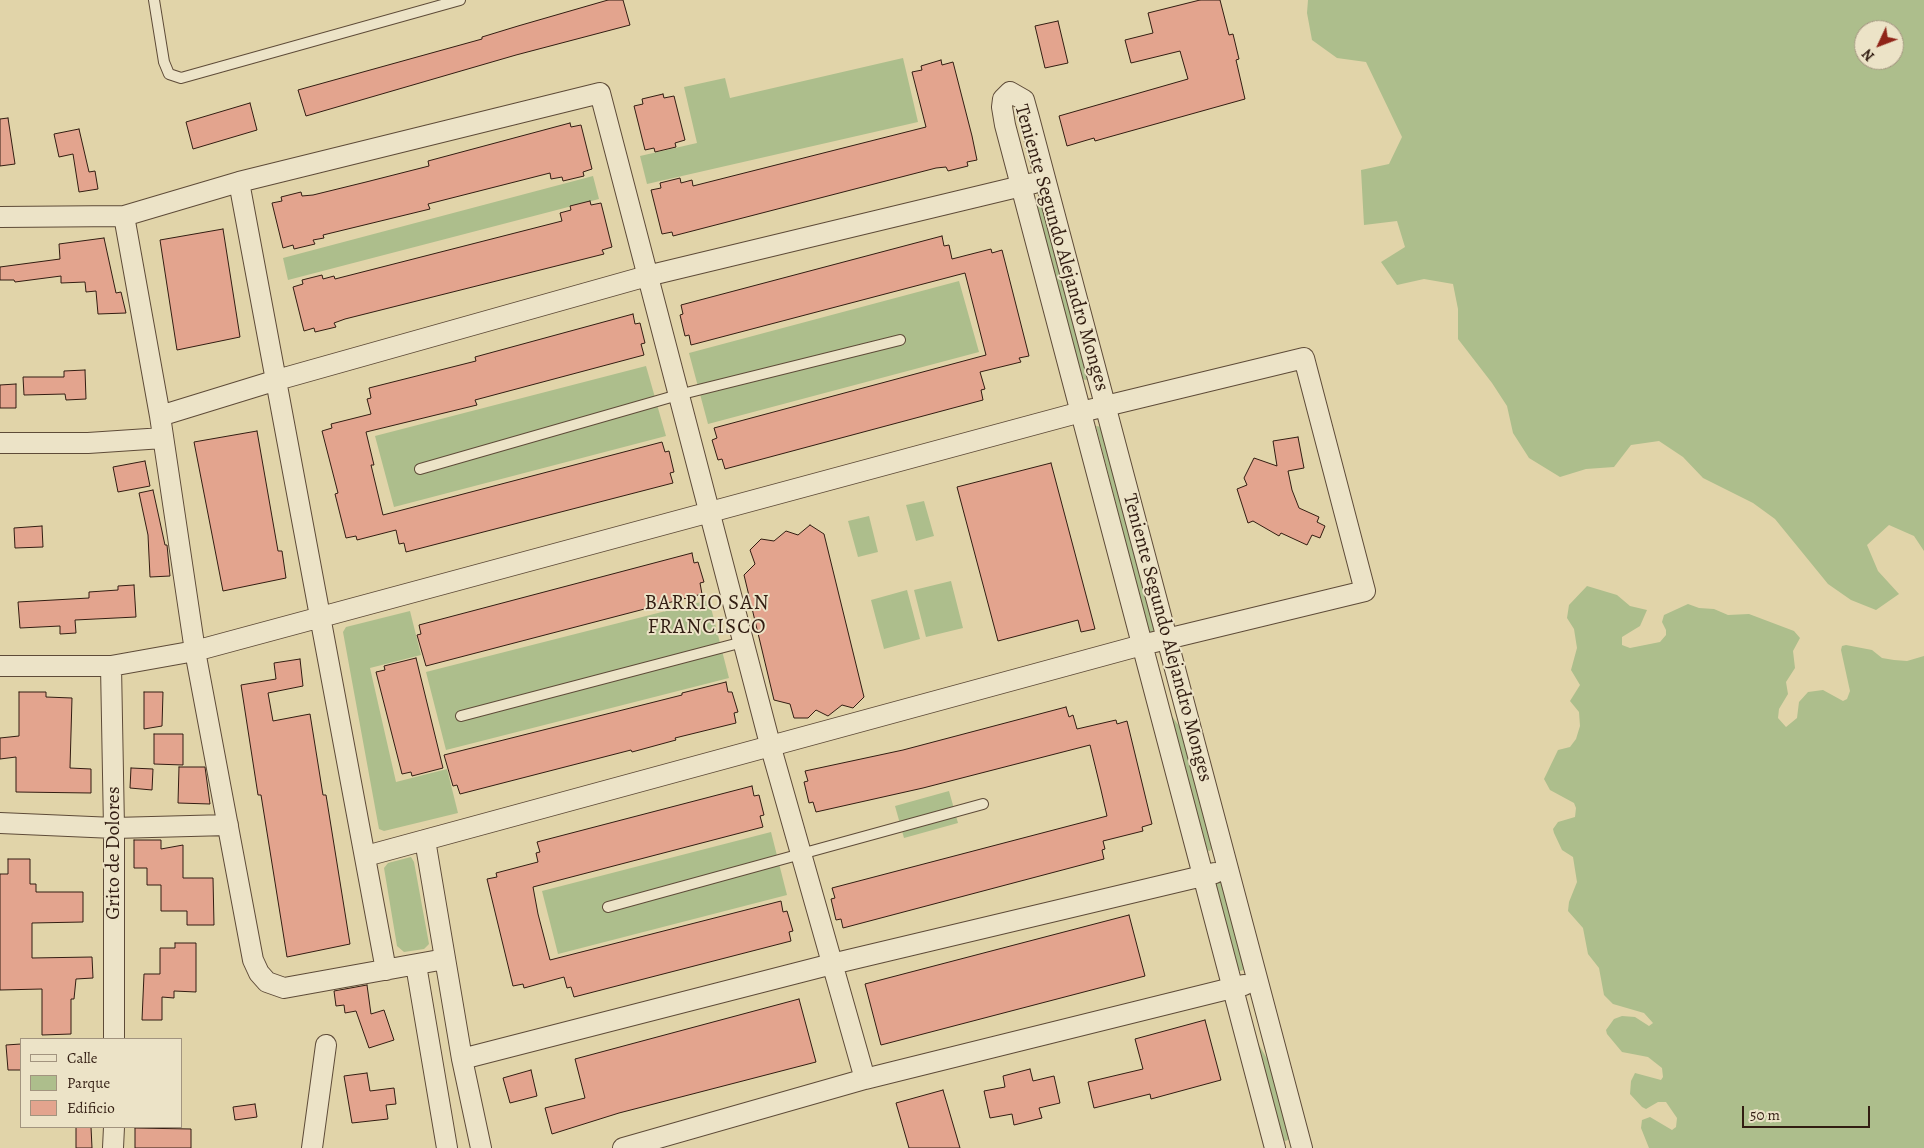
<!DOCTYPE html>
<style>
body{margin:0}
#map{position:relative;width:1924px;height:1148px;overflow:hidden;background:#e1d4a9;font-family:Alegreya,serif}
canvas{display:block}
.legend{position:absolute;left:20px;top:1038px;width:162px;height:90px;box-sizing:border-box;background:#ece3c7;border:1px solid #a2947f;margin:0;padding:6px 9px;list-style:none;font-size:15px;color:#321d12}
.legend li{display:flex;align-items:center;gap:10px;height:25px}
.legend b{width:25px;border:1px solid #a2947f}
.north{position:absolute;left:1854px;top:20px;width:50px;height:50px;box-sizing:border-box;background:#ece3c7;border:1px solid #a2947f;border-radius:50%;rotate:227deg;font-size:14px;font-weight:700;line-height:20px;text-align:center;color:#321d12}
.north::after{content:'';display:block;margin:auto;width:18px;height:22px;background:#8f2418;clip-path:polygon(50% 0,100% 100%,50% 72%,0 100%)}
.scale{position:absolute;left:1742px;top:1106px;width:128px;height:22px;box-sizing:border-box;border:2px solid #321d12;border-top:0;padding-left:6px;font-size:15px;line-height:18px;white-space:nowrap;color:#321d12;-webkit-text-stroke:4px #ece3c7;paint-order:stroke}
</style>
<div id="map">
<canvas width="1924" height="1148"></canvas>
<ul class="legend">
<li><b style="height:6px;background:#ece3c7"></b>Calle</li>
<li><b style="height:14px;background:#adbe8c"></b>Parque</li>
<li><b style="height:14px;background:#e3a48e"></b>Edificio</li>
</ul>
<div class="north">N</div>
<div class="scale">50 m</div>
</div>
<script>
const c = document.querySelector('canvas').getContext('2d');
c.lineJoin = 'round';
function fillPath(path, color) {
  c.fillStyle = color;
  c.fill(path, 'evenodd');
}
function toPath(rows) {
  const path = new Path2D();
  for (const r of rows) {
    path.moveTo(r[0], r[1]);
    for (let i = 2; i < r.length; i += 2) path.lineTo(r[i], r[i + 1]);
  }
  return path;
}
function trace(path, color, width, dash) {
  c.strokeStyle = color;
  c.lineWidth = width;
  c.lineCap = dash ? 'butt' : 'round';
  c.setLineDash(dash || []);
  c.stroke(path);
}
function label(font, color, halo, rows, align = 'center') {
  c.font = font + ' Alegreya,serif';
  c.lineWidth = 4;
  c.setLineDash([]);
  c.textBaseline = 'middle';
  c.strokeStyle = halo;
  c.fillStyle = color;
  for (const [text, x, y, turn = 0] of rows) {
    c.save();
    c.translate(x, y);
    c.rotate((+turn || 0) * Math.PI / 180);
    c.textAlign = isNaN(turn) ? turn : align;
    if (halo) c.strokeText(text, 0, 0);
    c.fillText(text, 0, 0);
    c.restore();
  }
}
fillPath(toPath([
 [1308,0,1924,0,1924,551,1914,536,1889,525,1867,545,1878,571,1899,594,1876,610,1851,600,1828,584,1775,519,1753,503,1703,478,1683,457,1659,441,1631,445,1614,467,1586,469,1560,477,1529,458,1513,433,1507,406,1492,383,1458,339,1458,309,1453,284,1424,279,1397,285,1381,262,1405,247,1397,221,1364,225,1361,170,1389,164,1402,137,1366,62,1337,58,1312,40,1307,13],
 [1864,30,1894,30,1894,60,1864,60],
 [903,58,918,122,647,184,640,156,697,143,684,87,725,78,730,98],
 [593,176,599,199,288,280,283,258],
 [1038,197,1041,199,1089,379,1086,380,1082,379,1034,204],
 [959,281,979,352,708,424,689,353],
 [646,366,666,436,394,507,375,436],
 [1096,426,1102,427,1155,632,1149,633],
 [924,501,934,536,916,541,906,505],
 [869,516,878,552,858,557,848,521],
 [951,581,963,628,926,637,914,590],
 [1587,586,1617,595,1630,606,1647,610,1640,626,1622,637,1622,645,1630,648,1660,642,1666,635,1666,630,1662,622,1664,615,1688,604,1699,608,1714,609,1728,615,1749,614,1794,631,1800,638,1793,651,1795,668,1786,682,1788,694,1779,709,1778,718,1786,727,1797,718,1799,702,1808,692,1823,690,1843,701,1847,699,1850,691,1841,650,1842,646,1846,645,1872,650,1882,658,1894,660,1907,661,1924,656,1924,1148,1649,1148,1641,1128,1642,1120,1650,1117,1672,1130,1676,1127,1677,1118,1666,1102,1658,1102,1646,1109,1642,1107,1630,1094,1631,1081,1635,1073,1661,1080,1663,1077,1662,1068,1648,1057,1622,1052,1607,1034,1606,1030,1614,1019,1622,1016,1635,1017,1649,1026,1653,1023,1644,1013,1613,1004,1604,995,1599,968,1588,954,1583,928,1568,911,1569,902,1577,882,1573,857,1562,850,1554,833,1553,829,1558,822,1575,817,1576,808,1574,803,1550,790,1544,779,1558,750,1570,747,1576,739,1580,726,1579,712,1570,701,1580,685,1571,670,1577,648,1574,629,1567,618,1569,605],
 [907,590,920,639,884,649,871,600],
 [709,600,729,678,446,750,426,672],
 [410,611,421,655,370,668,396,782,447,769,458,813,384,831,379,829,343,632,346,627],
 [1158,663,1171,715,1182,730,1212,848,1210,851,1205,850],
 [949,791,958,823,904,838,895,806],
 [771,832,787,895,558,954,542,891],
 [411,857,414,862,429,944,424,949,404,952,397,946,384,868,388,863],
 [1221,879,1246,968,1241,971,1237,970,1214,881],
 [1256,1040,1269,1062,1290,1138,1286,1141,1282,1140]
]), '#adbe8c');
const building = toPath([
 [608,0,623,0,630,25,516,55,306,116,298,90,482,39,482,37,518,26,608,0],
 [1200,0,1220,0,1229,35,1233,34,1239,59,1236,60,1245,99,1109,137,1095,141,1094,138,1067,146,1059,116,1188,79,1180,51,1131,63,1125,40,1153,33,1148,13,1200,0],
 [1058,21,1068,63,1045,68,1035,26,1058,21],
 [941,60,942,65,953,62,972,136,977,160,967,162,968,166,948,171,946,167,936,168,673,236,672,232,662,234,651,190,661,188,660,183,680,178,681,183,692,180,693,186,926,127,912,72,922,70,921,66,941,60],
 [663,94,664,98,674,96,685,140,675,143,676,147,655,152,654,148,645,150,634,106,643,104,642,99,663,94],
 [250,103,257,130,193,149,186,122,250,103],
 [8,118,15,164,0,166,0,119,8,118],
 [570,123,571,127,581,125,592,169,583,172,584,176,563,181,562,177,551,179,550,173,428,204,430,209,323,235,324,238,313,240,315,244,294,249,293,245,283,248,272,203,282,201,281,197,301,192,302,196,313,195,366,182,429,166,428,161,570,123],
 [79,129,89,172,95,171,98,189,79,192,73,154,59,157,54,134,79,129],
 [590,201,591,205,601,203,612,247,602,250,604,254,345,319,334,323,336,327,315,332,314,328,304,331,293,287,303,284,302,280,322,275,323,279,334,276,335,279,562,221,560,213,571,210,570,206,590,201],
 [223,229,240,337,177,350,160,240,223,229],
 [942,236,944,246,949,245,952,259,991,249,992,253,1002,250,1029,356,1019,358,1021,362,980,372,985,389,981,390,983,400,725,469,722,459,718,460,712,440,717,438,714,428,986,355,965,273,691,345,689,335,685,336,680,315,683,314,681,305,942,236],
 [104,238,116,293,121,292,126,313,98,314,96,291,86,292,85,282,61,283,61,276,15,282,14,280,0,280,0,267,60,259,59,244,104,238],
 [633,314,635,324,640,323,645,343,641,344,644,355,475,400,477,405,366,432,374,465,371,465,383,515,662,442,665,452,669,451,674,472,670,473,673,483,406,552,404,543,399,544,396,530,357,540,356,536,346,538,335,494,338,493,322,431,332,428,331,424,371,414,367,399,371,398,369,388,476,361,475,357,633,314],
 [85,370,86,399,66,400,65,394,24,395,23,377,64,377,64,371,85,370],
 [16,384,16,408,0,408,0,385,16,384],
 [257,431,278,551,282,551,286,578,223,591,194,442,257,431],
 [1298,437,1304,468,1288,471,1292,490,1299,508,1319,517,1317,522,1325,526,1320,538,1312,535,1307,545,1281,533,1279,536,1253,521,1248,523,1237,489,1247,485,1244,478,1254,458,1277,466,1273,441,1298,437],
 [145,461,150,486,118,492,113,467,145,461],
 [1051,463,1095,629,1081,632,1078,620,998,641,957,487,1051,463],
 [153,490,165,545,167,545,170,576,150,577,148,535,139,493,153,490],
 [810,525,824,534,864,697,853,708,842,705,828,716,816,710,808,718,794,718,790,704,774,700,744,575,755,564,750,550,761,539,774,541,786,531,798,535,810,525],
 [42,526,43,547,15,548,14,528,42,526],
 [692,553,694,563,698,562,704,582,700,583,702,594,426,666,417,635,421,634,419,625,692,553],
 [134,585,136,617,75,620,76,633,60,634,60,626,20,628,18,602,89,598,89,592,118,590,118,586,134,585],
 [416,658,443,768,412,776,411,772,402,774,376,672,385,670,384,666,416,658],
 [300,659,303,686,268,693,273,721,310,714,323,795,326,795,350,944,287,957,261,795,258,795,241,685,276,679,274,663,300,659],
 [726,682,728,692,732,692,738,712,734,713,736,723,675,738,676,740,632,752,631,750,460,794,457,785,453,786,444,755,682,695,682,693,726,682],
 [19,692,46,692,46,697,72,698,70,768,91,769,91,793,16,792,16,757,0,759,0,738,19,736,19,692],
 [144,692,163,692,162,726,144,729,144,692],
 [1066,707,1069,717,1073,715,1077,729,1116,720,1117,724,1127,721,1152,824,1142,827,1143,831,1103,841,1105,849,1102,850,1104,859,843,928,841,919,836,920,831,899,835,898,832,888,1107,816,1101,790,1090,745,923,788,816,812,813,802,809,803,804,782,808,781,805,771,903,750,1066,707],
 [154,734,183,734,183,765,154,764,154,734],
 [179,767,205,767,210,804,178,803,179,767],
 [131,768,153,769,152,790,130,788,131,768],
 [752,786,754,796,759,795,764,815,760,816,763,827,533,887,538,914,550,960,781,901,783,912,787,911,793,931,789,932,791,941,574,997,571,987,567,988,564,977,524,988,523,984,513,986,487,879,497,877,496,873,538,862,536,853,540,852,537,842,752,786],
 [134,840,161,840,161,849,183,845,183,878,213,878,214,925,187,925,187,911,161,911,161,885,147,885,147,868,134,868,134,840],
 [8,859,30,859,30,884,36,884,36,892,83,892,83,922,32,923,32,958,92,957,93,978,76,979,74,999,71,999,71,1034,42,1035,42,989,0,990,0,874,8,874,8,859],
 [1129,915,1145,976,881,1045,865,984,1129,915],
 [175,943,196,943,196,992,174,991,174,998,162,997,162,1020,142,1020,144,974,160,974,160,948,175,948,175,943],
 [367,985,371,1014,384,1010,394,1040,369,1048,356,1011,345,1013,344,1005,336,1006,334,991,367,985],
 [799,999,816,1062,619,1113,552,1134,545,1108,585,1098,575,1059,799,999],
 [1205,1020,1221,1080,1151,1099,1150,1094,1094,1108,1088,1082,1143,1069,1135,1039,1205,1020],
 [21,1044,21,1070,8,1070,6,1045,21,1044],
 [1030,1069,1033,1081,1054,1076,1060,1103,1039,1108,1042,1118,1014,1125,1012,1114,990,1118,984,1091,1005,1087,1003,1076,1030,1069],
 [531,1070,537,1096,510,1103,503,1078,531,1070],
 [367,1073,370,1091,394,1088,396,1104,386,1105,388,1119,352,1123,344,1076,367,1073],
 [943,1090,960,1148,909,1148,896,1103,943,1090],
 [255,1104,257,1117,235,1120,233,1107,255,1104],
 [76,1127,91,1127,92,1148,76,1148,76,1127],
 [135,1128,191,1129,191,1148,135,1148,135,1128]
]);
fillPath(building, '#e3a48e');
trace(building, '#321d12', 1);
const lane = toPath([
 [154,0,164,62,169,74,181,78,460,0],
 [420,469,678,395,900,340],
 [461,716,743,642],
 [608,907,983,804]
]);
const street = toPath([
 [239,182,386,970],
 [124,216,160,416,195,651,253,960,259,973,267,982,284,988,445,959],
 [0,217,124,216,239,182,600,93,771,748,865,1079],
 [160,416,277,380,647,276,1034,183],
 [0,443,88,443,163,438],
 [0,666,111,666,195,651,1081,412,1304,358,1365,591,1142,645,366,856],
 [111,666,114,828,114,1039],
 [0,823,114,828,228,825],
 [425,840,462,1059,481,1148],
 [416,965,447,1148],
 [462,1059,832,964,1215,873],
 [113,1148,114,1127],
 [312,1148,326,1045],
 [623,1148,865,1079,1244,985],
 [1275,1148,1005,125,1002,107,1003,99,1010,92,1024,100,1029,118,1302,1148]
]);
trace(lane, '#5e4b38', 12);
trace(street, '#5e4b38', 22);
trace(lane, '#ece3c7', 10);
trace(street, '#ece3c7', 20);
label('20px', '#321d12', '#ece3c7', [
 ["Teniente Segundo Alejandro Monges",1061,248,74],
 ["Teniente Segundo Alejandro Monges",1167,638,75],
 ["Grito de Dolores",114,853,-90]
]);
c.letterSpacing = '1px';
label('21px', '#321d12', '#ece3c7', [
 ["BARRIO SAN",707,604],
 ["FRANCISCO",707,628]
]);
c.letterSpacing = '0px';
</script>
